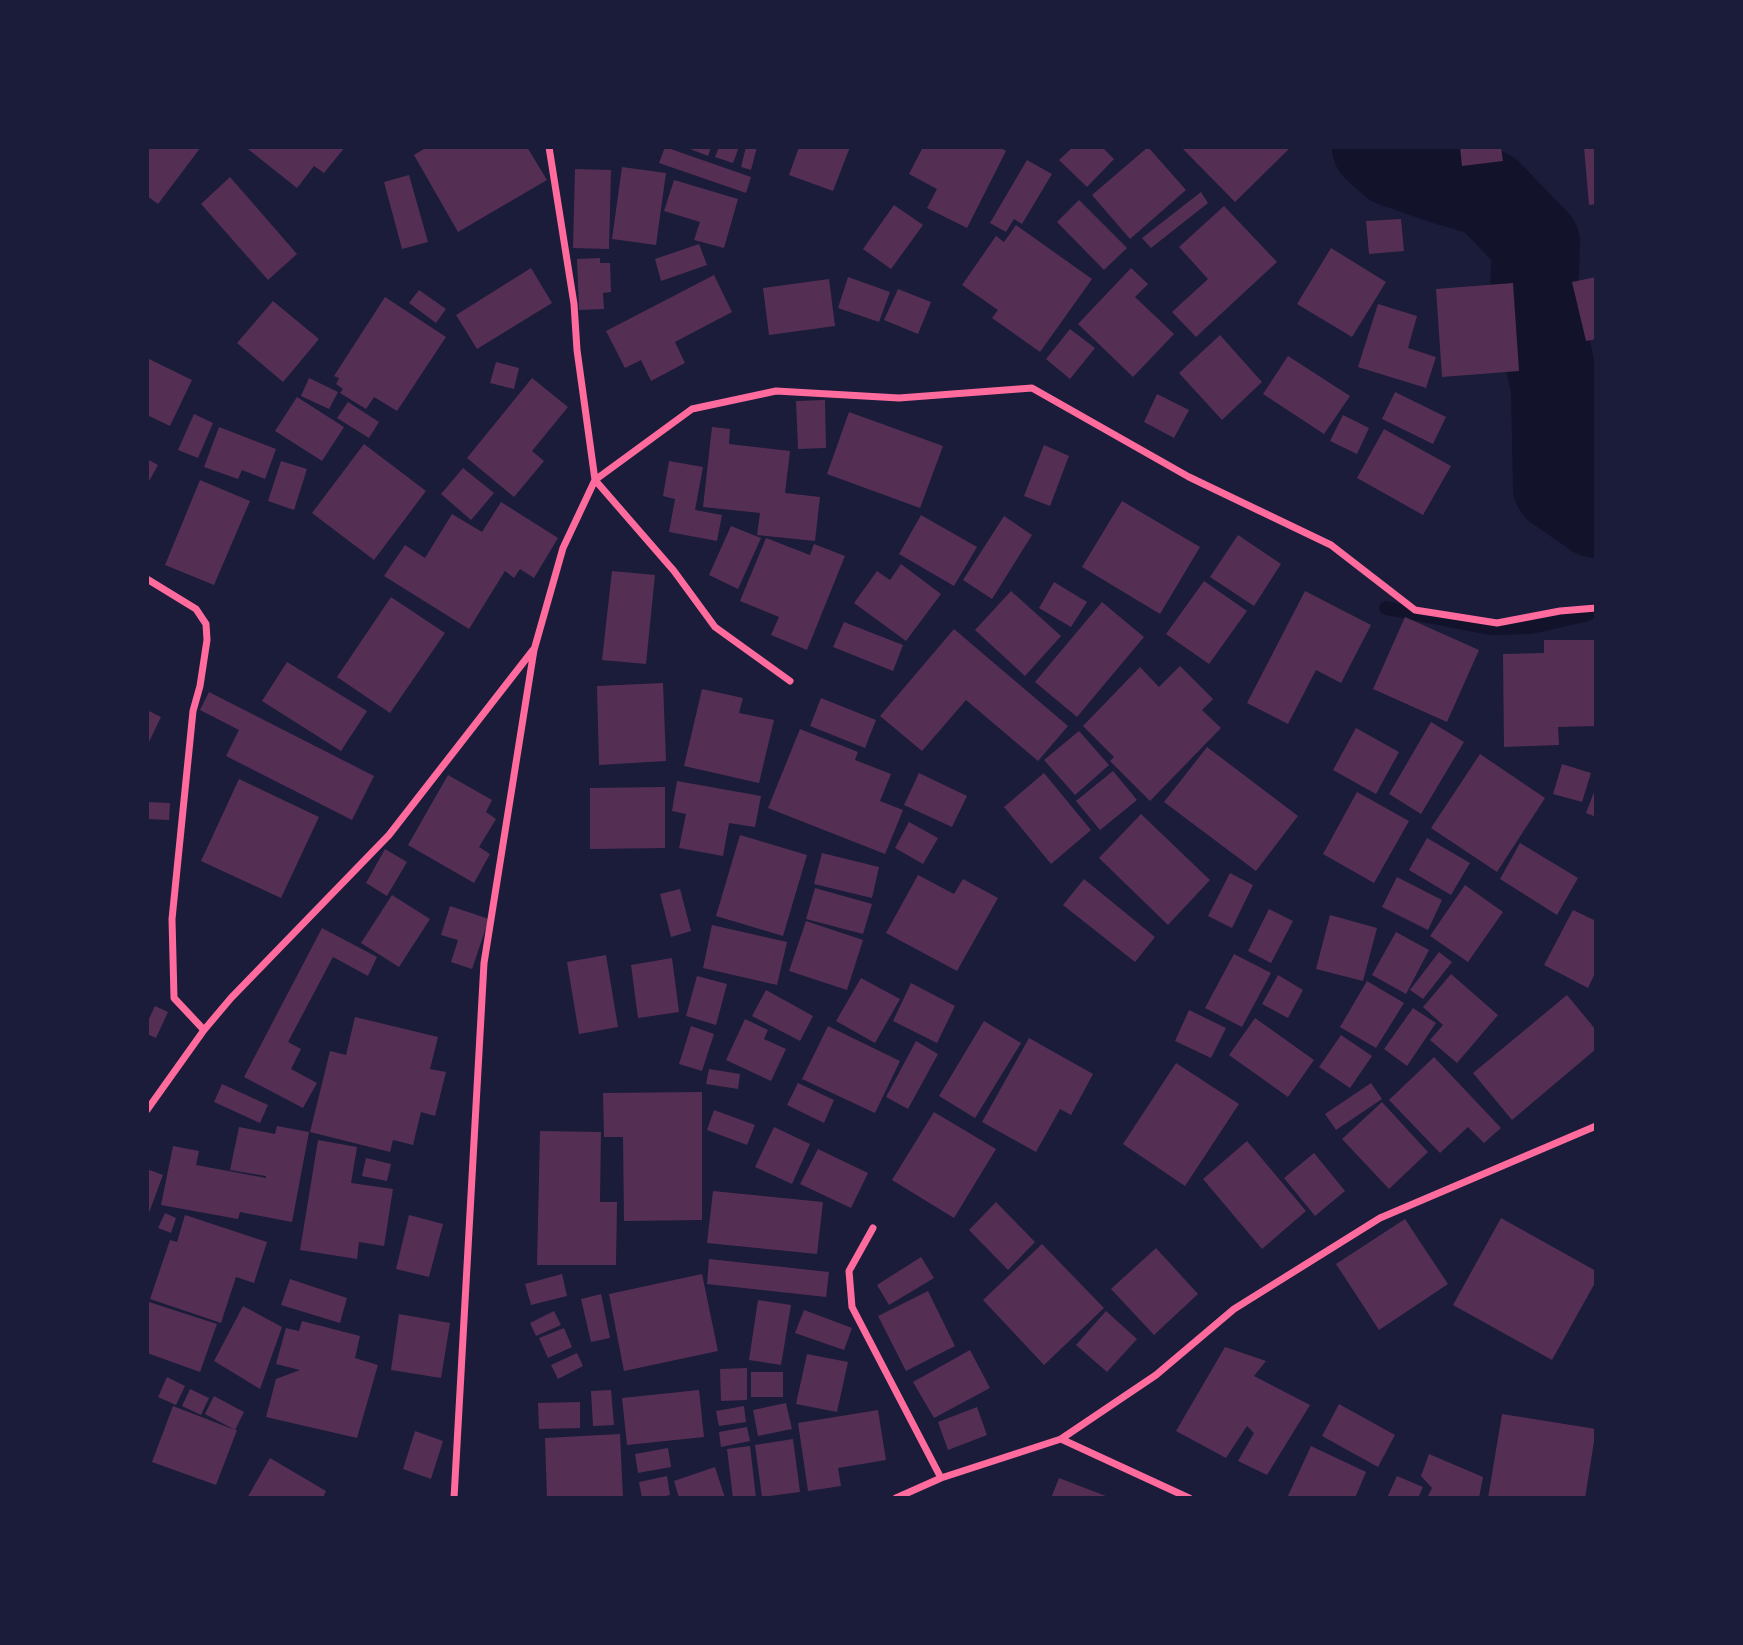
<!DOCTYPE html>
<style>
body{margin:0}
#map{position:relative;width:1743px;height:1645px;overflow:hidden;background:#1b1b3a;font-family:"Roboto Condensed",sans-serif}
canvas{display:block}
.frame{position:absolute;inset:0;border:149px solid #1b1b3a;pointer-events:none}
</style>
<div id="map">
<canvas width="1743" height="1645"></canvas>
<div class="frame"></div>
</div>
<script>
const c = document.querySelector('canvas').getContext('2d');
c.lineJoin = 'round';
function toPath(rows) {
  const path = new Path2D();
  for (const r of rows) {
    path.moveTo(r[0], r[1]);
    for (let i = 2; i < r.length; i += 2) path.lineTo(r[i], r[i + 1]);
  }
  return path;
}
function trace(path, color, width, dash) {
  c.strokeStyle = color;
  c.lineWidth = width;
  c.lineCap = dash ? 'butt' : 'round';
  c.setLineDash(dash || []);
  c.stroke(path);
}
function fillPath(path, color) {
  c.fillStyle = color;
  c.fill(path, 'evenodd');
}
trace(toPath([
 [1386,608,1490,628,1531,627,1584,615,1596,610]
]), '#12122b', 14);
trace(toPath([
 [1376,147,1394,163,1449,182,1488,193,1536,243,1534,290,1555,388,1557,487,1596,514]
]), '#12122b', 88);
fillPath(toPath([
 [147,147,201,147,158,204,147,196],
 [250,147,345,147,324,173,314,166,297,188,248,149],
 [427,147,527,147,547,180,458,232,414,155],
 [665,147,751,177,746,193,659,163],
 [685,147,711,147,708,156],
 [719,147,739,147,733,163,715,157],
 [746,147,757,147,751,170,741,167],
 [799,147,850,147,833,191,789,175],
 [923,147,999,147,1006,151,967,228,927,208,937,189,909,174],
 [1073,147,1102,147,1114,159,1087,187,1059,160],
 [1148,147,1186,190,1130,239,1092,195],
 [1181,147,1291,147,1235,202],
 [1460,147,1501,147,1503,161,1462,166],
 [1584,147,1596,147,1596,204,1589,205],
 [1027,160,1052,174,1022,224,1014,219,1006,232,990,223],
 [622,167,666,173,656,245,612,239],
 [575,169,611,170,609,249,573,248],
 [409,175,428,242,402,249,384,182],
 [230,177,297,254,268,280,201,204],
 [674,180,738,199,724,248,694,240,700,222,664,211],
 [1201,192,1208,203,1151,248,1142,238],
 [1079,200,1127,248,1104,270,1057,222],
 [894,205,923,225,891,269,863,249],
 [1224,206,1277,262,1196,337,1172,312,1208,279,1179,247],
 [1401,219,1404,251,1369,254,1366,221],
 [1016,225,1092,279,1040,352,992,318,998,310,962,285,996,236,1004,242],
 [699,244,707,265,661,281,655,259],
 [1331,248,1386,282,1352,337,1297,304],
 [600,258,600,263,610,263,611,292,603,293,604,309,579,310,577,259],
 [531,268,552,303,477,349,456,315],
 [1131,268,1148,284,1135,297,1174,334,1133,377,1078,324],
 [714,275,732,312,675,342,685,363,651,381,641,360,625,368,606,331],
 [848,277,890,292,879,322,838,308],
 [1596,277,1596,339,1586,341,1572,282],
 [829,279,835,326,769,335,763,288],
 [1513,283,1519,371,1442,377,1436,289],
 [898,289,931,302,918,334,884,320],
 [419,290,446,309,436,323,409,303],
 [385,297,446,337,397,411,374,397,366,409,340,393,343,389,336,384,339,378,334,376],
 [273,301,319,339,283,382,237,343],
 [1378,304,1417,316,1408,348,1436,357,1426,388,1358,367],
 [1070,329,1095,348,1070,379,1046,359],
 [1220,335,1262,382,1222,420,1179,373],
 [1288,356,1350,396,1324,434,1263,394],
 [147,358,192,380,170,426,147,415],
 [496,362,519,368,514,389,490,383],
 [309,378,338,392,329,409,301,396],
 [532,378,568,407,532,451,544,461,514,497,467,458],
 [1395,392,1446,417,1433,444,1382,419],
 [1157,394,1189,410,1174,438,1144,422],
 [297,397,344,427,322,461,275,431],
 [825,400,826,448,798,449,796,401],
 [348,402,379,422,369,438,337,418],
 [849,412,943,446,920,508,827,474],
 [194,414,213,423,198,458,178,450],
 [1343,415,1369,428,1357,454,1330,441],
 [219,427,276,449,265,479,242,470,238,479,204,467],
 [712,427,730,429,729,444,790,451,785,493,820,497,815,541,757,535,760,513,703,507],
 [1384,429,1451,466,1423,515,1357,478],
 [364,444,426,491,374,560,312,513],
 [1044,445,1069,456,1050,506,1024,496],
 [147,459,158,465,147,485],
 [281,461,307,469,294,510,268,501],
 [669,461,703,467,695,510,722,515,717,541,669,532,675,499,663,496],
 [463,468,494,493,471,520,441,494],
 [200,480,250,501,214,585,165,565],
 [1122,501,1200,547,1160,614,1082,567],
 [501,502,558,538,534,578,520,569,514,578,505,571,469,629,384,576,405,545,425,558,452,514,482,532],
 [921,515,977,547,954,586,899,554],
 [1004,516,1032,535,992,599,963,580],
 [731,526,761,538,738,589,709,575],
 [1238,535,1281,564,1254,606,1210,577],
 [766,538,810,555,814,544,845,556,807,650,771,635,779,617,740,601],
 [901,564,941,594,906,641,854,603,877,571,890,580],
 [612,571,655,575,646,664,602,660],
 [1204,581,1247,611,1209,664,1166,634],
 [1054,582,1087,602,1071,627,1039,608],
 [1011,591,1061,636,1025,676,975,630],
 [1305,591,1371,625,1341,683,1316,670,1288,724,1247,703],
 [391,597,445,633,390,713,337,677],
 [1102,602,1144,637,1077,717,1035,682],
 [1405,617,1479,650,1447,722,1373,689],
 [844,622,903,645,893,671,833,647],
 [954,629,1068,726,1038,761,966,700,922,751,880,716],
 [1544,640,1596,640,1596,726,1558,727,1559,745,1504,747,1503,654,1544,653],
 [287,662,367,711,341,751,262,701],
 [1180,666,1213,699,1202,710,1221,728,1150,801,1110,761,1114,757,1083,726,1140,667,1159,687],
 [663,683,666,761,599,765,597,686],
 [702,689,743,698,739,713,774,720,759,783,684,766],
 [209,692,374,776,352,820,226,756,239,730,200,710],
 [821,698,876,720,865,748,810,726],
 [147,710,161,717,147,746],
 [1431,722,1464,742,1421,814,1389,794],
 [1356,728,1399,752,1376,794,1333,770],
 [800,729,858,752,855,760,891,774,880,801,903,810,885,854,768,808],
 [1079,731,1109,765,1075,795,1044,760],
 [1207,747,1298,816,1256,871,1164,802],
 [1480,754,1545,798,1497,872,1431,828],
 [1562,764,1591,773,1582,802,1553,794],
 [1113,771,1137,800,1100,830,1076,801],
 [919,773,967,796,952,827,904,805],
 [1044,773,1091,830,1051,864,1004,807],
 [448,775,492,800,486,812,496,819,479,847,490,854,474,883,408,845],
 [239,779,319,817,281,898,201,861],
 [677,781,761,796,755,827,729,823,723,856,679,848,686,814,672,811],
 [665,787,665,848,590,849,590,788],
 [1596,787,1596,817,1586,813],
 [1357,792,1409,821,1374,883,1323,854],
 [147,802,170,803,169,820,147,819],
 [1141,814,1210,880,1168,925,1099,858],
 [909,822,938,838,923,864,895,848],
 [740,835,807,855,783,936,716,916],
 [1427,838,1470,863,1451,895,1409,870],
 [1520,843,1578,878,1557,915,1500,879],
 [385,849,407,862,387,896,366,883],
 [822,853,879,867,872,898,814,884],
 [1230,873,1253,885,1232,928,1208,916],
 [918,875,954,894,963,879,998,898,957,971,886,933],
 [1397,877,1442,900,1428,930,1382,907],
 [1084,879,1155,937,1135,962,1063,905],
 [1465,885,1503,912,1468,962,1430,936],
 [815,888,872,904,863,934,806,919],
 [680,889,691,931,671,937,660,894],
 [392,895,430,919,399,967,361,943],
 [450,906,489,919,472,969,451,962,458,940,441,935],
 [1269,909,1293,921,1271,963,1248,951],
 [1573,910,1596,921,1596,971,1588,988,1544,965],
 [1330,915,1377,928,1363,981,1316,969],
 [806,921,863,940,847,990,789,971],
 [712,925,787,942,777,985,703,968],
 [322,928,377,957,368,976,333,957,288,1042,301,1049,291,1069,317,1083,303,1108,244,1077],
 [1396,932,1429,950,1406,994,1372,975],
 [1439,952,1452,962,1423,999,1410,990],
 [1234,954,1271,973,1242,1027,1205,1008],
 [606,955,618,1027,579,1034,567,962],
 [672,958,679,1012,638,1018,631,965],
 [1451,974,1498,1015,1457,1063,1430,1040,1443,1025,1423,1007],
 [1278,975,1303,990,1288,1018,1262,1004],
 [697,976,727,984,716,1025,686,1016],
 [861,978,900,999,875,1043,836,1021],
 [1367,981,1404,1003,1376,1048,1340,1027],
 [911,983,955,1006,937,1043,893,1021],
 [766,990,813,1016,800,1041,752,1016],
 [1567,995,1596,1030,1596,1049,1512,1120,1473,1073],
 [155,1006,168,1012,156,1038,147,1034,147,1023],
 [1413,1008,1436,1023,1407,1066,1384,1049],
 [1189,1010,1226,1028,1211,1058,1175,1041],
 [355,1017,438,1037,430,1069,446,1072,435,1116,421,1112,413,1145,393,1140,390,1152,310,1132,330,1051,346,1055],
 [1255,1018,1314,1060,1288,1097,1229,1055],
 [745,1019,768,1030,764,1039,786,1049,771,1081,726,1060],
 [984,1021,1021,1043,975,1118,939,1096],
 [691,1026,714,1034,702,1071,679,1064],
 [828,1026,900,1061,875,1113,802,1079],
 [1341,1035,1372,1056,1350,1088,1319,1067],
 [1029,1038,1093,1074,1071,1115,1060,1109,1036,1152,982,1122],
 [916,1041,938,1054,908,1109,886,1097],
 [1434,1057,1501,1128,1484,1143,1468,1127,1440,1153,1389,1100],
 [1176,1063,1239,1104,1185,1186,1123,1144],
 [709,1069,740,1074,738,1089,706,1084],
 [798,1083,834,1100,824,1123,787,1105],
 [1371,1083,1382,1099,1336,1130,1325,1114],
 [222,1084,268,1105,260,1123,214,1102],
 [702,1092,702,1220,624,1221,623,1137,604,1137,603,1093],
 [1382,1102,1428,1152,1389,1189,1342,1139],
 [714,1110,755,1125,747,1145,707,1130],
 [934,1112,996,1149,954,1218,892,1180],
 [277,1126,309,1132,292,1222,240,1212,238,1219,161,1205,173,1146,199,1151,196,1165,266,1178,266,1176,230,1170,239,1127,275,1134],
 [774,1127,810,1144,792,1184,755,1167],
 [540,1131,601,1132,600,1202,617,1202,616,1265,537,1265],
 [318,1140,357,1147,351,1183,393,1189,384,1246,359,1242,357,1259,300,1250],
 [1247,1141,1306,1211,1262,1249,1203,1179],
 [818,1149,868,1173,851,1208,800,1184],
 [1314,1153,1345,1191,1315,1216,1284,1178],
 [366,1158,391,1164,387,1181,362,1176],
 [147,1169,163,1175,147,1218],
 [713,1191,823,1202,817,1254,707,1243],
 [996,1202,1035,1242,1008,1270,969,1230],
 [165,1213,176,1218,171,1233,158,1228],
 [185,1215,267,1242,254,1283,236,1277,221,1323,150,1299,170,1240,177,1242],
 [409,1215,443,1224,429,1277,396,1269],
 [1501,1218,1596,1271,1596,1281,1552,1360,1453,1305],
 [1405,1219,1448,1284,1379,1330,1336,1264],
 [1042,1244,1104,1308,1044,1365,983,1300],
 [1156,1248,1198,1294,1154,1335,1111,1289],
 [921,1257,934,1278,889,1305,877,1285],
 [709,1259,829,1272,826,1297,707,1284],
 [562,1274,567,1296,531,1305,525,1284],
 [702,1274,718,1351,624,1371,609,1294],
 [290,1279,347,1298,340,1323,281,1305],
 [928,1291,955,1346,906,1371,878,1316],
 [601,1294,610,1338,591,1342,581,1299],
 [758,1300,791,1305,781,1365,749,1360],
 [149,1302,217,1324,200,1372,147,1353,147,1308],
 [243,1306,282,1327,260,1389,214,1361],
 [804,1310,852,1328,844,1350,795,1333],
 [554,1311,561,1325,536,1336,530,1323],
 [1106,1311,1137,1339,1107,1372,1076,1345],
 [399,1314,450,1323,441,1378,391,1370],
 [302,1321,360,1336,355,1358,378,1365,357,1438,266,1417,276,1379,300,1370,276,1364,286,1328,299,1331],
 [564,1328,572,1347,548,1358,539,1338],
 [1225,1347,1266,1361,1254,1376,1310,1405,1267,1475,1238,1461,1254,1433,1247,1426,1226,1458,1176,1431],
 [970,1350,990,1388,934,1418,913,1382],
 [577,1353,583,1366,558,1379,551,1365],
 [807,1354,848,1362,837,1412,796,1404],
 [747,1368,747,1400,721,1401,720,1369],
 [751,1372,783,1372,783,1397,751,1397],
 [167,1377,185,1386,176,1405,158,1397],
 [190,1389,209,1398,201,1415,182,1406],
 [611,1390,614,1425,593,1426,591,1391],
 [699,1390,704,1437,627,1445,622,1398],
 [214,1396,244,1412,235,1430,237,1430,216,1485,152,1462,173,1406,235,1430,205,1414],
 [580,1402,580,1428,539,1429,538,1403],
 [786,1403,792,1429,758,1436,753,1410],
 [1339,1404,1395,1435,1378,1467,1322,1436],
 [744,1406,746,1422,719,1426,716,1411],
 [977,1407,987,1435,948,1450,938,1422],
 [878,1410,886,1460,838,1468,841,1486,808,1491,798,1423],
 [1502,1414,1596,1429,1585,1498,1488,1498],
 [747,1427,750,1441,721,1447,719,1432],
 [415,1431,443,1441,431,1479,403,1469],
 [620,1434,623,1498,547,1498,545,1438],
 [793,1439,800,1492,762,1497,755,1445],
 [750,1446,756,1498,733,1498,727,1449],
 [1311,1446,1366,1472,1355,1498,1287,1498],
 [668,1448,671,1467,638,1473,635,1454],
 [1429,1454,1483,1477,1479,1498,1427,1498,1432,1488,1421,1476],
 [270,1458,326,1491,323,1498,247,1498],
 [715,1467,725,1498,679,1498,674,1481],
 [667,1476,670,1495,657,1498,642,1498,639,1482],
 [1397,1476,1423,1487,1418,1498,1387,1498],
 [1059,1478,1111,1498,1051,1498]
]), '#542f53');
trace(toPath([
 [549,147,574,304,577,350,595,480,674,571,715,627,790,681],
 [147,579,196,609,206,624,207,640,200,686,193,711,172,919,174,998,204,1030],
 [147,1110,204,1030,231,998,389,835,533,650],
 [873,1228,849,1271,852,1307,941,1478],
 [1061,1439,1189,1498],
 [454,1498,484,963,534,650,563,548,595,480,692,409,776,391,899,398,1032,388,1189,477,1331,545,1415,610,1497,623,1560,611,1596,608],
 [896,1498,941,1478,1061,1439,1156,1375,1234,1309,1380,1218,1596,1126]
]), '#ff6b9d', 7);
</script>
